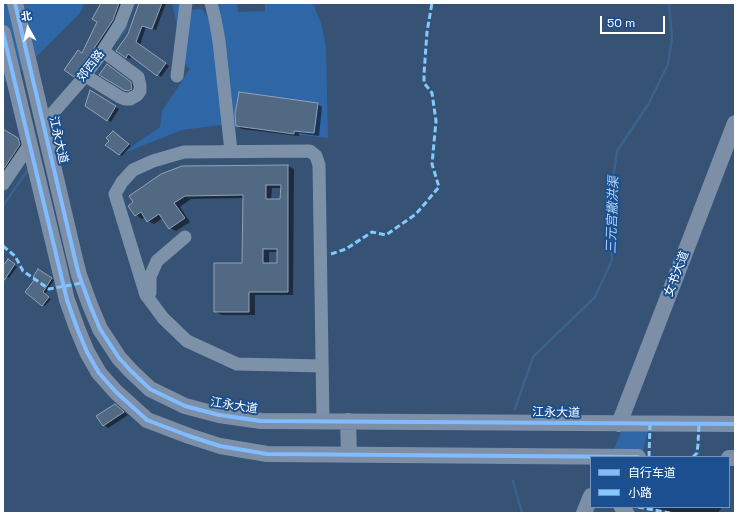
<!DOCTYPE html>
<meta charset="utf-8">
<style>
body{margin:0}
#map{position:relative;width:738px;height:516px;overflow:hidden;background:#365274;font-family:"Space Grotesk","Noto Sans SC",sans-serif}
canvas{display:block}
.frame{position:absolute;inset:0;border:4px solid #fff;pointer-events:none}
.legend{position:absolute;left:590px;top:456px;width:140px;height:52px;box-sizing:border-box;background:#1b4f8f;border:1px solid #7695bc;margin:0;padding:5px 7px;list-style:none;font-size:12px;color:#fff}
.legend li{display:flex;align-items:center;gap:8px;height:20px}
.legend b{width:20px;border:1px solid #7695bc}
.north{position:absolute;left:8px;top:8px;width:40px;height:40px;-webkit-text-stroke:3px #1b4f8f;paint-order:stroke;rotate:352deg;font-size:11px;font-weight:700;line-height:16px;text-align:center;color:#fff}
.north::after{content:'';display:block;margin:auto;width:14px;height:18px;background:#fff;clip-path:polygon(50% 0,100% 100%,50% 72%,0 100%)}
.scale{position:absolute;left:600px;top:16px;width:65px;height:18px;box-sizing:border-box;border:2px solid #fff;border-top:0;padding-left:5px;font-size:12px;line-height:14px;white-space:nowrap;color:#fff;-webkit-text-stroke:3px #1b4f8f;paint-order:stroke}
</style>
<div id="map">
<canvas width="738" height="516"></canvas>
<div class="frame"></div>
<ul class="legend">
<li><b style="height:5px;background:#80bcff"></b>自行车道</li>
<li><b style="height:5px;background:#80caff"></b>小路</li>
</ul>
<div class="north">北</div>
<div class="scale">50 m</div>
</div>
<script>
const c = document.querySelector('canvas').getContext('2d');
c.lineJoin = 'round';
function fillPath(path, color) {
  c.fillStyle = color;
  c.fill(path, 'evenodd');
}
function toPath(rows) {
  const path = new Path2D();
  for (const r of rows) {
    path.moveTo(r[0], r[1]);
    for (let i = 2; i < r.length; i += 2) path.lineTo(r[i], r[i + 1]);
  }
  return path;
}
function trace(path, color, width, dash) {
  c.strokeStyle = color;
  c.lineWidth = width;
  c.lineCap = dash ? 'butt' : 'round';
  c.setLineDash(dash || []);
  c.stroke(path);
}
function label(font, color, halo, rows, align = 'center') {
  c.font = font + ' "Space Grotesk","Noto Sans SC",sans-serif';
  c.lineWidth = 4;
  c.setLineDash([]);
  c.textBaseline = 'middle';
  c.strokeStyle = halo;
  c.fillStyle = color;
  for (const [text, x, y, turn = 0] of rows) {
    c.save();
    c.translate(x, y);
    c.rotate((+turn || 0) * Math.PI / 180);
    c.textAlign = isNaN(turn) ? turn : align;
    if (halo) c.strokeText(text, 0, 0);
    c.fillText(text, 0, 0);
    c.restore();
  }
}
fillPath(toPath([
 [3,3,85,3,80,13,30,63,3,84],
 [172,3,179,3,179,11,202,9,217,31,219,25,218,4,237,4,238,12,265,11,265,3,313,3,322,26,326,47,328,138,221,125,182,130,119,155,160,127,162,111,190,69,186,66],
 [622,429,648,430,643,451,644,457,611,457]
]), '#2f66a5');
fillPath(toPath([
 [102,3,124,3,97,52,78,78,74,76,82,54,98,21],
 [137,3,166,3,156,30,146,27,140,45,169,66,161,77,132,56,130,59,126,57,128,34,140,5],
 [111,67,135,85,133,93,100,75],
 [91,91,119,109,111,122,86,106],
 [317,104,322,107,319,136,299,133,299,136,242,129,237,126],
 [3,130,22,141,23,146,3,177],
 [115,133,131,146,122,156,107,144],
 [288,166,294,169,293,295,255,295,255,315,222,315,215,312,243,264,244,198,191,199,180,207,190,222,176,231,170,228,163,218,154,224,148,221,145,217,142,219,136,215,183,167],
 [272,188,281,188,281,200,271,200],
 [269,252,278,252,278,264,269,264],
 [8,261,17,267,9,278,3,274,3,268],
 [38,270,54,280,45,294,51,299,45,306,43,305],
 [115,405,128,415,108,428,104,425],
 [648,507,722,507,718,513,677,513]
]), '#0007');
trace(toPath([
 [117,40,125,30,127,24],
 [3,206,29,168],
 [515,409,533,357,595,297,612,260,611,193,617,151,649,103,668,64,672,38,669,3],
 [513,481,522,513]
]), '#3b618d', 2.5);
const building = toPath([
 [101,3,119,3,113,20,93,50,74,77,64,70,78,50,82,53,97,22,92,19,101,3],
 [139,3,162,3,152,29,142,26,136,42,166,63,157,76,128,54,126,58,116,51,128,34,139,3],
 [107,64,131,82,132,89,128,91,124,90,99,75,107,64],
 [90,90,116,106,107,121,85,106,90,90],
 [239,92,318,103,314,133,294,131,294,134,236,126,235,114,239,92],
 [3,129,18,138,20,144,3,170,3,129],
 [113,131,129,144,119,155,105,145,109,141,106,138,113,131],
 [288,165,288,292,249,292,249,312,214,312,214,263,242,263,243,195,185,196,174,203,185,218,169,229,159,214,147,222,141,212,135,216,128,206,133,202,129,196,161,174,182,166,288,165],
 [266,185,281,185,280,199,266,199,266,185],
 [263,249,277,249,277,263,263,263,263,249],
 [8,259,15,264,3,282,3,266,8,259],
 [38,269,52,278,43,292,49,297,42,306,25,292,35,279,33,277,38,269],
 [115,404,124,412,103,426,96,416,115,404]
]);
fillPath(building, '#526984');
trace(building, '#92a2b6', 1);
trace(toPath([
 [211,3,215,19,219,41,231,151],
 [84,75,120,97,125,99,130,99,137,95,140,91,140,86,138,77,103,51],
 [177,76,186,3],
 [44,123,79,83,100,55,120,24,128,3],
 [3,184,30,144],
 [150,293,150,277,157,261,185,237],
 [322,366,237,364,187,341,163,318,146,295,115,194,122,182,133,170,153,161,184,152,310,151,316,156,319,165,323,421],
 [620,507,628,513]
]), '#7d92a8', 13);
trace(toPath([
 [15,3,74,255,79,275,90,305,100,329,119,358,131,371,150,389,185,406,219,415,261,421,735,424],
 [3,33,67,300,77,328,87,352,99,373,116,392,147,420,189,436,220,446,267,454,638,457],
 [348,421,349,454],
 [619,424,735,123],
 [729,458,735,458],
 [584,513,591,496]
]), '#7d8ea7', 16);
trace(toPath([
 [3,246,15,256,23,271,49,289,82,283],
 [331,254,346,249,372,232,386,235,416,214,439,187,432,164,436,121,432,93,424,83,424,74,427,32,432,3],
 [649,457,650,424],
 [693,457,697,453,698,444,699,424],
 [638,507,670,513]
]), '#80caff', 3, [6, 3]);
trace(toPath([
 [15,3,74,255,79,275,90,305,100,329,119,358,131,371,150,389,185,406,219,415,261,421,735,424],
 [3,33,67,300,77,328,87,352,99,373,116,392,147,420,189,436,220,446,267,454,638,457]
]), '#80bcff', 4);
label('12px', '#fff', '#1b4f8f', [
 ["郊西路",91,66,-53],
 ["江永大道",58,140,77],
 ["女书大道",677,274,-69],
 ["江永大道",234,406,9],
 ["江永大道",556,413,1]
]);
label('italic 13px', '#b5d3f5', '#1b4f8f', [
 ["三元宫撇洪渠",613,215,-88]
]);
</script>
